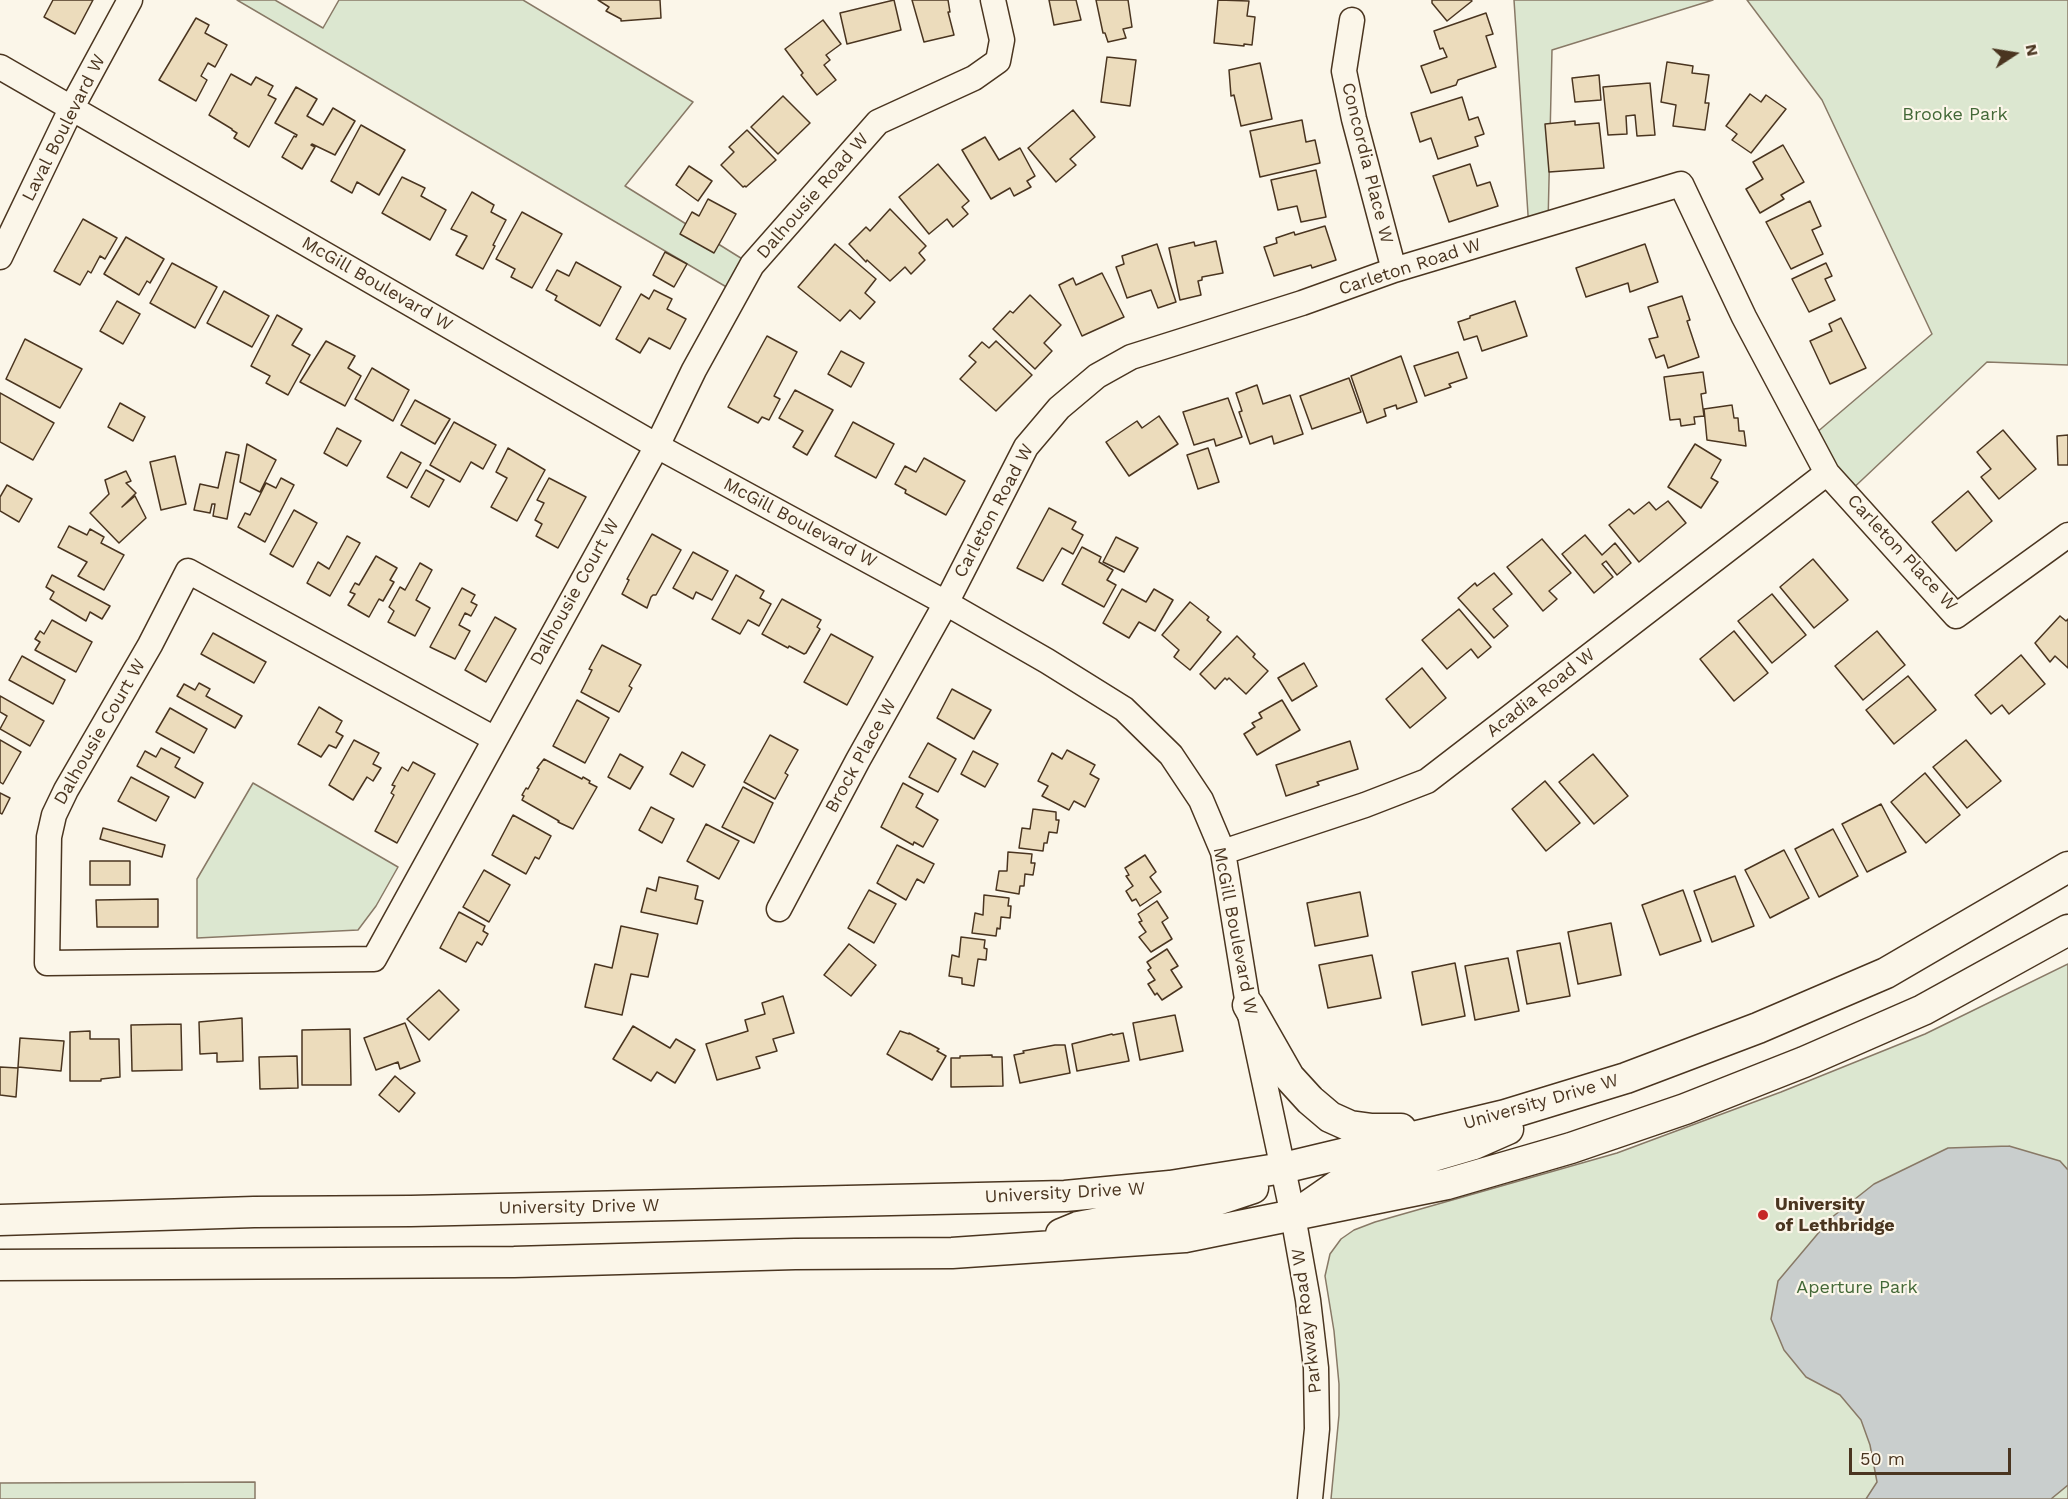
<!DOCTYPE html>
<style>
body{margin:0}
#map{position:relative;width:2068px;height:1499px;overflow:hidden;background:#fbf6e9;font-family:"Work Sans",sans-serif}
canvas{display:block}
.north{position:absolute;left:1984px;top:24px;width:60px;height:60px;-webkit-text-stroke:4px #fbf6e9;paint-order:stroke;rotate:78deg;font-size:16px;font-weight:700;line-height:24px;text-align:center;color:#4a3520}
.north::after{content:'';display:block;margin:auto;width:21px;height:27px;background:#4a3520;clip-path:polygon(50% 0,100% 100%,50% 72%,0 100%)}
.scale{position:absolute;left:1849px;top:1448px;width:162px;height:27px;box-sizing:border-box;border:3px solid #4a3520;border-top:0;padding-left:8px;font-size:18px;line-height:21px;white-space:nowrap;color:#4a3520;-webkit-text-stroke:4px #fbf6e9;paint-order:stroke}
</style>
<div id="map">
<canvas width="2068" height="1499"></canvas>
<div class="north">N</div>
<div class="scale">50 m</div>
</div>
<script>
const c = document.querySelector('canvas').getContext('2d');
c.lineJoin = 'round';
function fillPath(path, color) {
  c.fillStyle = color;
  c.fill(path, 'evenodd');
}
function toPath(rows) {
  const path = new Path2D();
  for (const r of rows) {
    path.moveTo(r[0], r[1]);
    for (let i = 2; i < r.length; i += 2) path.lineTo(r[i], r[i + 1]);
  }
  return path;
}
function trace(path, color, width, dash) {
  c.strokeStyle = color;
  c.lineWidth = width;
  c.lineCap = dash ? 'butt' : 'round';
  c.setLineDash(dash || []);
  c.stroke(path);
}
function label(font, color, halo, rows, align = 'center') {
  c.font = font + ' "Work Sans",sans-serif';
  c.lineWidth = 4.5;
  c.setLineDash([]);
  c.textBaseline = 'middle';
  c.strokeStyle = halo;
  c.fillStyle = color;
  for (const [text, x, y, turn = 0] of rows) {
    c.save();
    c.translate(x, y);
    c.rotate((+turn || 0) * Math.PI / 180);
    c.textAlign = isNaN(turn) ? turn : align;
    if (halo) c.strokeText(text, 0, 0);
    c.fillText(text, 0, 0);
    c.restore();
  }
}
const green = toPath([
 [237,0,275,0,323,28,339,0,523,0,693,102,625,186,752,265,735,292,237,0],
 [1514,0,1713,0,1552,50,1548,224,1529,230,1514,0],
 [1747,0,2068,0,2068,365,1987,362,1847,494,1809,439,1932,334,1822,100,1747,0],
 [253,783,398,867,376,906,358,930,197,938,197,879,253,783],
 [2068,964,2068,1499,1331,1499,1339,1415,1339,1384,1334,1331,1325,1276,1330,1254,1341,1239,1354,1230,1375,1222,1617,1153,1781,1092,1925,1034,2068,964],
 [255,1482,255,1499,0,1499,0,1483,255,1482]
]);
fillPath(green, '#dce7d0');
trace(green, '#887966', 1.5);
const water = toPath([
 [2009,1146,2060,1161,2068,1170,2068,1485,2051,1499,1866,1499,1877,1482,1870,1445,1861,1420,1840,1395,1806,1377,1784,1350,1771,1319,1778,1281,1831,1218,1874,1184,1948,1148,2009,1146]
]);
fillPath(water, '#c9cecd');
trace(water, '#887966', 1.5);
const building = toPath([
 [53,0,93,0,75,34,44,17,53,0],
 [598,0,660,0,661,18,621,21,621,19,606,11,609,7,598,0],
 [894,0,901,30,847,44,840,13,894,0],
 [912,0,948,0,950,12,948,12,954,35,924,42,912,0],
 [1049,0,1076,0,1081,20,1054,25,1049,0],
 [1096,0,1128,0,1132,27,1123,29,1126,38,1108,42,1105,33,1103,33,1096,0],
 [1218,0,1249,1,1247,16,1255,17,1252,45,1244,44,1244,46,1214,43,1218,0],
 [1432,0,1471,0,1472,1,1447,21,1432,3,1432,0],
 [1486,13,1493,34,1486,36,1496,67,1458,80,1456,85,1431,93,1421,66,1447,57,1443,48,1440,49,1434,31,1486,13],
 [196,18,209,25,205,33,227,45,215,67,208,63,201,76,207,80,196,101,159,80,196,18],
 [823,20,841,44,826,55,830,60,824,65,836,80,817,95,801,75,803,73,785,49,823,20],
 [1107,57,1136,60,1130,106,1101,102,1107,57],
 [1667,62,1693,66,1692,73,1709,75,1705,103,1709,103,1705,130,1673,126,1676,105,1661,102,1667,62],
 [1260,63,1272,119,1241,126,1234,95,1231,96,1229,70,1260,63],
 [231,74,251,85,256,77,273,86,268,95,276,99,249,147,234,138,237,133,232,130,232,129,209,115,231,74],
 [1599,75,1601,100,1575,102,1572,78,1599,75],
 [1650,83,1655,135,1637,136,1635,115,1626,116,1627,134,1608,135,1603,87,1650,83],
 [296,87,317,99,307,116,323,125,333,108,355,121,335,155,312,144,311,145,315,147,302,169,282,157,294,136,296,137,297,135,275,123,296,87],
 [1750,94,1761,102,1766,95,1786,109,1751,153,1732,140,1737,134,1726,126,1750,94],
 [783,96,810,123,778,154,751,127,783,96],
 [1462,97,1469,120,1478,117,1484,134,1475,137,1478,146,1438,159,1431,138,1420,142,1411,113,1462,97],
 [1073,110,1095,137,1070,159,1076,165,1056,182,1028,148,1073,110],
 [1302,120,1306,142,1315,140,1320,163,1260,177,1250,131,1302,120],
 [1575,121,1575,125,1599,123,1604,168,1549,172,1545,124,1575,121],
 [361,125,405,150,379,195,357,182,352,193,331,181,361,125],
 [747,130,776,160,746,187,745,186,743,187,721,165,734,152,729,147,747,130],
 [985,137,999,160,1020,148,1035,176,1027,181,1031,187,1014,196,1010,188,991,199,962,150,985,137],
 [1783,145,1804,182,1781,195,1784,199,1760,213,1746,189,1763,179,1753,162,1783,145],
 [938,164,969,201,962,207,968,214,953,227,947,219,929,234,899,197,938,164],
 [1470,164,1477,186,1490,182,1498,206,1449,222,1433,176,1470,164],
 [689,166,712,181,698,201,676,185,689,166],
 [1316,170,1326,217,1301,222,1297,206,1278,210,1271,180,1316,170],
 [402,177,425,188,421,196,446,210,430,240,382,213,402,177],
 [472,192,494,205,491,212,506,220,493,245,495,246,483,269,456,255,467,236,451,229,472,192],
 [708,199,736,214,714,253,680,234,692,212,699,216,708,199],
 [1810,201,1821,226,1812,230,1823,254,1791,269,1766,222,1810,201],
 [890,209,926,246,919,253,925,260,911,274,905,267,890,281,867,260,866,262,849,244,866,227,870,231,890,209],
 [522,212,562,234,532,288,511,277,515,269,496,259,522,212],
 [83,219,117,238,105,259,100,256,91,273,88,271,80,285,54,271,83,219],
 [1325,226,1336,260,1312,268,1311,265,1274,276,1264,247,1277,243,1276,238,1294,232,1295,235,1325,226],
 [126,237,164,259,150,283,147,281,139,295,104,274,126,237],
 [1216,241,1223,273,1202,277,1202,280,1198,281,1201,295,1180,300,1169,248,1194,242,1195,246,1216,241],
 [835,244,876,279,865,293,875,302,860,319,850,310,840,321,798,287,835,244],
 [1157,244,1176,302,1158,308,1151,290,1127,298,1116,267,1124,264,1122,256,1157,244],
 [1645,244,1658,282,1630,292,1628,283,1586,297,1576,268,1645,244],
 [665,252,687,264,674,287,653,275,665,252],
 [576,262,621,287,600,326,555,300,557,296,546,290,557,270,569,276,576,262],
 [172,263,217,287,195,328,150,303,172,263],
 [1826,263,1832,276,1825,279,1835,300,1809,312,1792,279,1826,263],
 [1102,273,1124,317,1082,336,1059,285,1073,278,1076,285,1102,273],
 [654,290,672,299,667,309,686,319,670,349,649,338,640,353,616,339,641,294,649,299,654,290],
 [224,291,269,316,252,347,207,323,224,291],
 [1030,295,1061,325,1044,343,1052,351,1035,369,993,329,1010,311,1013,313,1030,295],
 [1682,296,1690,320,1687,321,1699,357,1668,368,1664,355,1656,358,1649,339,1658,337,1648,307,1682,296],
 [117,301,140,314,123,344,100,331,117,301],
 [1515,301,1527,336,1482,351,1477,336,1464,340,1458,322,1470,318,1470,316,1515,301],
 [277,315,302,329,292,345,310,355,288,395,266,383,270,376,251,366,277,315],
 [1841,318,1866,368,1830,384,1810,341,1832,331,1829,324,1841,318],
 [767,336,797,352,774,396,780,399,769,420,762,417,758,423,728,407,767,336],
 [25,339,82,369,60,408,6,379,25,339],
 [326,341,355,356,348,368,361,376,345,406,300,382,326,341],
 [996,341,1032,375,996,411,960,379,976,362,969,356,982,342,989,348,996,341],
 [841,351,864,363,851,387,828,374,841,351],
 [1458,352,1467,378,1449,384,1451,387,1425,396,1414,366,1458,352],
 [1401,356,1417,402,1397,409,1396,405,1384,409,1386,416,1367,423,1351,376,1401,356],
 [372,368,409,390,393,421,355,399,372,368],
 [1703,372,1706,393,1701,394,1704,416,1694,417,1695,424,1681,426,1680,419,1670,420,1664,377,1703,372],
 [1349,378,1361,412,1312,429,1300,396,1349,378],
 [1257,385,1263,404,1290,395,1303,434,1274,444,1272,436,1250,444,1239,412,1242,411,1236,393,1257,385],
 [795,390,833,410,807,455,793,447,803,431,779,418,795,390],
 [0,393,54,423,33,460,0,442,0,393],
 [1228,398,1242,437,1216,446,1214,439,1194,445,1183,412,1228,398],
 [415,400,450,419,435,444,401,425,415,400],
 [120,403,145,417,133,441,108,427,120,403],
 [1732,405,1734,418,1738,418,1739,431,1744,431,1746,446,1707,440,1704,409,1732,405],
 [1159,416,1178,444,1129,476,1106,442,1137,421,1142,428,1159,416],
 [454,422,496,445,483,469,471,462,460,482,430,465,454,422],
 [853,422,894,444,876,478,835,456,853,422],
 [337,428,361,441,347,466,324,453,337,428],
 [2003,430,2036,469,1999,499,1981,477,1991,469,1977,452,2003,430],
 [2068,435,2068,465,2058,465,2057,436,2068,435],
 [247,444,276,460,260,492,240,482,247,444],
 [1695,444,1721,460,1711,478,1718,482,1701,508,1668,487,1695,444],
 [508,448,545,470,517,521,491,507,507,478,496,472,508,448],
 [1208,448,1219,482,1198,489,1187,455,1208,448],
 [226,452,239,455,227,519,213,516,215,504,212,504,210,513,194,510,200,484,218,488,226,452],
 [401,452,421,463,407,488,387,477,401,452],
 [175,456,186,504,161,510,150,462,175,456],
 [924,458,965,481,946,515,905,493,906,490,895,484,905,466,916,472,924,458],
 [426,470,444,480,429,507,411,497,426,470],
 [126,471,131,481,126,483,136,493,122,507,135,496,146,518,119,543,90,513,109,494,105,480,126,471],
 [281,478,294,485,265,542,238,527,245,513,250,515,266,483,276,488,281,478],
 [549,478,586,497,558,548,536,536,542,524,535,520,544,503,537,500,549,478],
 [7,485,32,499,19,522,0,511,0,497,7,485],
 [1968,491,1992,521,1956,551,1932,522,1968,491],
 [1668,501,1686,523,1639,562,1609,525,1629,509,1634,514,1649,502,1656,510,1668,501],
 [1049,508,1076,522,1072,529,1083,535,1073,554,1062,548,1043,581,1017,568,1049,508],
 [294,510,317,523,293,567,270,554,294,510],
 [69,526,87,535,90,529,104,537,101,543,124,555,104,590,78,576,87,562,58,547,69,526],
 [652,534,681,550,656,595,653,595,651,597,647,608,622,594,629,580,627,579,652,534],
 [1585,535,1602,555,1615,543,1631,563,1617,575,1606,561,1602,564,1613,577,1594,593,1562,554,1585,535],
 [347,536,360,543,330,596,307,583,318,562,329,569,347,536],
 [1116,537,1138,548,1124,572,1103,562,1116,537],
 [1542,539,1571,573,1549,591,1557,599,1543,611,1507,567,1542,539],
 [1082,547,1101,557,1099,562,1113,570,1107,580,1116,585,1104,607,1062,584,1082,547],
 [693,552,728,571,712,600,696,592,693,599,673,588,693,552],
 [376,556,397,568,390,580,394,582,383,601,379,599,369,617,348,605,355,594,350,592,355,583,359,585,376,556],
 [1813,559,1848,600,1814,628,1780,587,1813,559],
 [420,563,432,570,416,600,430,608,415,636,388,622,394,611,389,607,400,587,405,590,420,563],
 [1494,573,1512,594,1493,609,1508,626,1494,638,1458,598,1475,583,1477,586,1494,573],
 [52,575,110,606,102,619,90,612,86,621,50,599,54,592,46,587,52,575],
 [736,575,764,591,760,598,771,604,759,626,748,620,740,634,712,619,736,575],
 [462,588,475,595,471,602,477,605,471,616,465,613,459,625,470,631,455,659,430,647,462,588],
 [1122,589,1146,602,1154,589,1173,600,1155,631,1139,622,1129,638,1103,623,1122,589],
 [1772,594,1806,635,1772,663,1738,621,1772,594],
 [782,599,821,620,817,627,820,629,806,653,804,654,789,646,788,648,762,634,782,599],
 [1190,602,1209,617,1207,620,1221,632,1190,670,1174,657,1179,650,1162,635,1190,602],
 [1459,609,1491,647,1478,658,1471,649,1447,669,1422,640,1459,609],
 [2060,616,2066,621,2068,619,2068,668,2055,656,2050,662,2035,643,2060,616],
 [495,617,516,629,486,682,465,670,495,617],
 [52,620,92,642,76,672,35,650,40,642,35,639,40,631,44,634,52,620],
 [1734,631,1768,673,1734,701,1700,659,1734,631],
 [1877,631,1905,665,1863,700,1835,666,1877,631],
 [213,633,266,662,254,683,201,654,213,633],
 [831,634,873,657,847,705,804,682,831,634],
 [1237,636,1255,654,1253,657,1268,671,1246,694,1229,678,1227,680,1225,678,1215,689,1200,674,1237,636],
 [602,645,641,665,629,686,632,688,619,712,581,692,592,670,589,669,602,645],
 [2021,655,2045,684,2009,714,2002,705,1991,714,1975,695,2021,655],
 [22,656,65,680,53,704,9,680,22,656],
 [1304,663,1317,686,1292,701,1278,678,1304,663],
 [1422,668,1446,698,1410,728,1386,699,1422,668],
 [1908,676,1936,710,1894,744,1866,710,1908,676],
 [199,683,210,689,206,696,242,716,235,728,177,696,184,684,195,690,199,683],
 [952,689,991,710,974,739,937,718,952,689],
 [0,696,44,721,30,746,0,729,7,716,0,712,0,696],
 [577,700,609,718,585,763,553,746,577,700],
 [1282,700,1300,730,1257,755,1244,734,1255,727,1252,723,1262,718,1259,713,1282,700],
 [319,707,342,721,336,732,343,736,336,748,329,745,321,757,298,744,319,707],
 [170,708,207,729,194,753,156,732,170,708],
 [770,735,798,750,785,773,788,775,775,799,744,782,770,735],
 [0,740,21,752,3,784,0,782,0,740],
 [354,740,379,753,373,764,381,768,373,781,367,777,353,800,329,785,354,740],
 [1966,740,2001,781,1967,808,1933,767,1966,740],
 [1350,741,1358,769,1317,782,1319,785,1286,796,1276,765,1350,741],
 [928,743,956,759,938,792,909,777,928,743],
 [161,748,180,758,175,767,203,783,195,798,137,766,145,751,156,757,161,748],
 [1067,750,1095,765,1090,774,1099,779,1085,807,1074,801,1069,810,1042,796,1048,786,1038,781,1052,753,1062,759,1067,750],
 [973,751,998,764,985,787,961,774,973,751],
 [682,752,705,765,693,787,670,774,682,752],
 [620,754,643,767,630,789,608,777,620,754],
 [1593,754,1628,796,1594,824,1559,782,1593,754],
 [544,759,582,779,583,777,590,781,589,783,597,787,573,829,558,822,559,821,522,800,524,796,522,795,526,788,528,789,539,769,537,768,544,759],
 [413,762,435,774,397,843,375,831,394,795,391,793,395,786,392,785,402,767,408,771,413,762],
 [1925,773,1960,815,1926,843,1891,802,1925,773],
 [131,777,169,797,156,821,118,801,131,777],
 [1545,781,1580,823,1546,851,1512,809,1545,781],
 [903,783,923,794,916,807,938,820,923,847,914,842,913,845,881,827,903,783],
 [743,787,773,803,754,843,722,827,743,787],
 [0,793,10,798,2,814,0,813,0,793],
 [1881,804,1906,852,1867,872,1842,824,1881,804],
 [651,807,674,819,662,843,639,830,651,807],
 [1033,809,1056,812,1056,820,1059,820,1057,833,1049,832,1047,843,1044,843,1043,851,1019,848,1022,828,1030,829,1033,809],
 [513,815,551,836,539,859,535,857,526,874,492,855,513,815],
 [706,824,739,841,719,879,687,861,706,824],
 [103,828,165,845,162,857,100,839,103,828],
 [1833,829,1858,876,1819,897,1795,849,1833,829],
 [897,845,934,864,924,883,917,879,906,900,877,883,897,845],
 [1784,850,1809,898,1770,918,1745,870,1784,850],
 [1008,852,1032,854,1031,863,1035,863,1033,875,1025,874,1024,886,1020,886,1019,894,996,890,999,871,1007,871,1008,852],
 [1145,855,1156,872,1150,877,1161,892,1140,906,1136,899,1132,901,1126,891,1133,886,1126,876,1129,875,1125,868,1145,855],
 [90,861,130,861,130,885,90,885,90,861],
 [484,870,510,885,489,922,463,907,484,870],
 [1735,876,1754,926,1712,942,1694,891,1735,876],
 [659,877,698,886,695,899,703,901,697,924,641,912,647,888,656,891,659,877],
 [869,890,896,904,874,943,848,928,869,890],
 [1683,890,1701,941,1660,955,1642,905,1683,890],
 [1360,892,1368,936,1315,946,1307,903,1360,892],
 [984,895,1009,898,1008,906,1011,906,1010,918,1001,917,1000,929,997,928,996,936,972,933,975,913,983,915,984,895],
 [158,899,158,927,97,927,96,900,158,899],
 [1157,901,1168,918,1162,922,1172,939,1151,952,1139,937,1146,932,1139,922,1142,921,1138,914,1157,901],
 [459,912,485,926,483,931,488,934,482,945,477,942,466,962,440,948,459,912],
 [1611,923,1621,975,1578,984,1568,932,1611,923],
 [621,926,658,934,648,977,631,974,622,1015,585,1007,595,964,612,968,621,926],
 [961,937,985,940,984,948,987,949,986,960,978,959,974,986,962,984,962,978,949,976,952,955,959,957,961,937],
 [1560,943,1570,996,1527,1004,1517,951,1560,943],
 [849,944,876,965,851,996,824,975,849,944],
 [1167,949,1178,966,1171,970,1182,987,1162,1000,1157,993,1155,995,1148,984,1155,980,1148,970,1151,968,1147,962,1167,949],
 [1372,955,1381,998,1328,1008,1319,965,1372,955],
 [1508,958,1519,1011,1475,1020,1465,966,1508,958],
 [1455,963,1465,1016,1422,1025,1412,972,1455,963],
 [439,990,459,1010,429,1040,407,1019,439,990],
 [783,996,794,1033,773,1039,777,1051,756,1057,760,1068,717,1080,706,1044,748,1031,745,1020,765,1014,762,1003,783,996],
 [1175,1015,1183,1051,1140,1060,1133,1023,1175,1015],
 [242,1018,243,1061,217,1062,217,1053,200,1054,199,1022,242,1018],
 [405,1023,420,1061,400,1069,398,1062,376,1070,364,1038,405,1023],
 [181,1024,182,1070,132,1071,131,1025,181,1024],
 [633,1026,670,1048,676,1039,695,1050,675,1083,657,1072,651,1081,613,1059,633,1026],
 [350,1029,351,1085,302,1085,302,1030,350,1029],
 [90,1031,90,1039,119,1039,120,1077,101,1079,101,1081,70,1081,70,1032,90,1031],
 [900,1031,909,1034,909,1033,939,1049,937,1051,946,1056,932,1080,887,1054,900,1031],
 [1123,1033,1129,1061,1077,1071,1072,1044,1112,1034,1113,1035,1123,1033],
 [20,1038,64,1041,61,1071,18,1067,20,1038],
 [1055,1045,1065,1045,1070,1073,1020,1083,1014,1055,1024,1053,1023,1051,1055,1045],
 [992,1055,992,1057,1002,1057,1003,1086,951,1087,951,1058,960,1058,960,1056,992,1055],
 [297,1056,298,1088,260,1089,259,1057,297,1056],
 [0,1067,18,1068,16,1097,0,1095,0,1067],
 [395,1076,415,1093,399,1112,379,1095,395,1076]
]);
fillPath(building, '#ecdcbc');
trace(building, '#4a3520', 1.5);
const minor = toPath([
 [1352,20,1344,71,1354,119,1394,270],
 [0,67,657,446,946,603,1047,661,1124,709,1171,755,1201,800,1223,852,1248,1005,1293,1216,1308,1300,1316,1368,1317,1429,1310,1499],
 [0,257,72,107,130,0],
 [495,739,188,571,150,645,66,790,54,815,49,837,47,963,374,959,657,446,694,370,752,265,878,122,974,78,998,61,1002,40,993,0],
 [1223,852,1365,805,1427,781,1827,473],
 [779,909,858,760,946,603,1026,447,1059,408,1097,376,1131,357,1302,303,1394,270,1681,184,1744,317,1827,473,1956,616,2068,535]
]);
const major = toPath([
 [1248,1005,1289,1077,1310,1100,1330,1117,1350,1126,1372,1129,1401,1129],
 [1305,1208,1341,1183,1474,1144,1508,1129],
 [0,1220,254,1212,411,1211,1065,1196,1170,1186,1283,1168,1505,1115,1626,1078,1758,1028,1886,973,2068,867],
 [1061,1234,1078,1227,1214,1201,1253,1188],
 [0,1265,514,1262,795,1254,952,1253,1185,1237,1447,1184,1571,1148,1685,1109,1804,1062,1923,1010,2068,930]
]);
trace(minor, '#4a3520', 27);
trace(major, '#4a3520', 33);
trace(minor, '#fbf6e9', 24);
trace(major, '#fbf6e9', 30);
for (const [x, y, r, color] of [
 [1763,1215,6,"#c62828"]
]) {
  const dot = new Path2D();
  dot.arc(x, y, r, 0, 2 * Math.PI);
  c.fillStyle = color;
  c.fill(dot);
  trace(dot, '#fbf6e9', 2);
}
label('18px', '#436837', '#fbf6e9', [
 ["Brooke Park",1955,115],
 ["Aperture Park",1857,1288]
]);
label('18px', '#4a3520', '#fbf6e9', [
 ["Laval Boulevard W",64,128,-63],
 ["Concordia Place W",1367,163,76],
 ["Dalhousie Road W",813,196,-49],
 ["Carleton Road W",1410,267,-18],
 ["McGill Boulevard W",377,284,30],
 ["Carleton Road W",994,511,-62],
 ["McGill Boulevard W",800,523,28],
 ["Carleton Place W",1902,553,47],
 ["Dalhousie Court W",575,592,-61],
 ["Acadia Road W",1541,693,-38],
 ["Dalhousie Court W",100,732,-60],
 ["Brock Place W",861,756,-61],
 ["McGill Boulevard W",1235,931,79],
 ["University Drive W",1541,1102,-16],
 ["University Drive W",1065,1193,-3],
 ["University Drive W",579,1207,-1],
 ["Parkway Road W",1307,1321,-97]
]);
label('bold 18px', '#4a3520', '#fbf6e9', [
 ["University",1775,1205],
 ["of Lethbridge",1775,1226]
], 'left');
</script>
